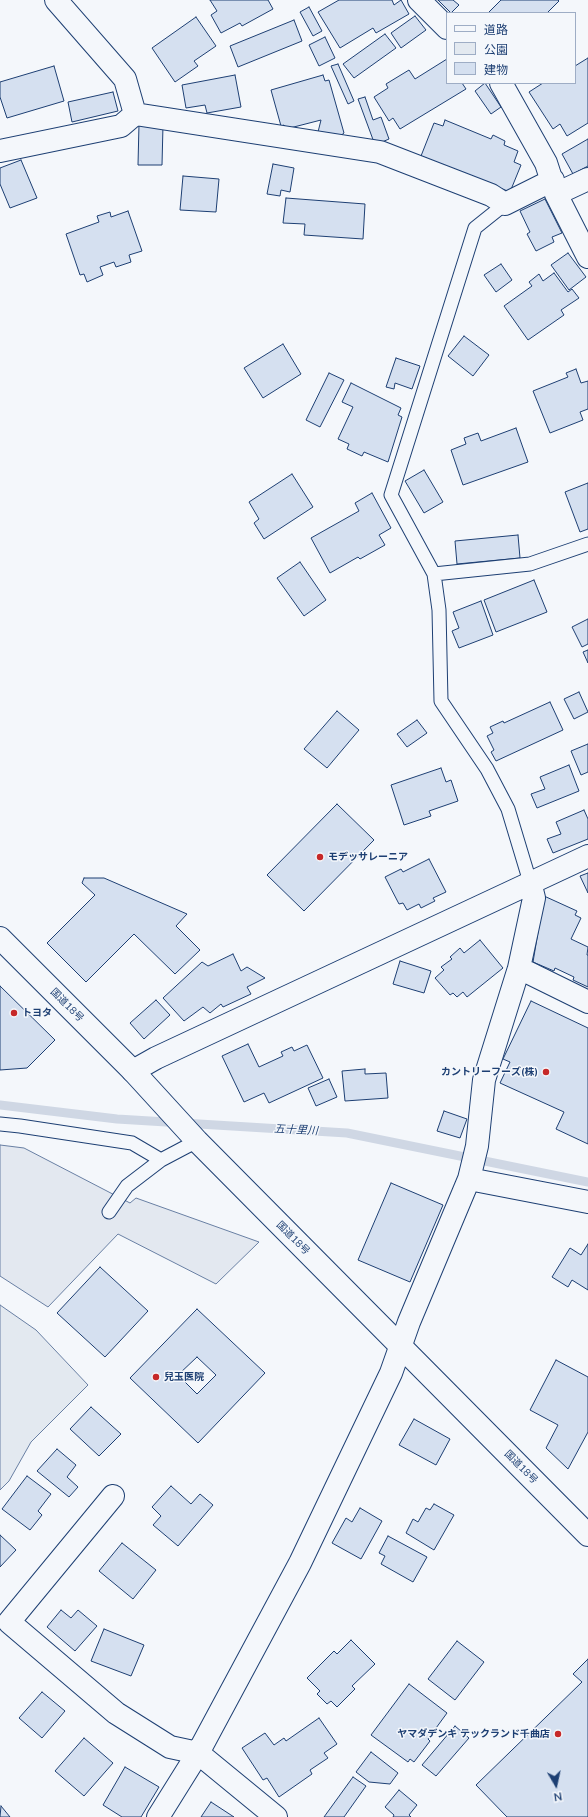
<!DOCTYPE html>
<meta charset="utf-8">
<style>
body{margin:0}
#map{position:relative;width:588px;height:1817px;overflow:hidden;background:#f4f7fb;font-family:Mulish,"Noto Sans JP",sans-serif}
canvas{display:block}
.legend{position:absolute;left:446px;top:12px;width:130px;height:72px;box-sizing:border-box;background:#f4f7fb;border:1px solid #9eadc5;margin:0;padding:5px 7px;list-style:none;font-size:12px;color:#1d3f73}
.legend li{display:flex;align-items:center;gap:8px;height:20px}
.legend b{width:20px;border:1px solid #9eadc5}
.north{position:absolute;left:536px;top:1765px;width:40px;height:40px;-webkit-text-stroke:3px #f4f7fb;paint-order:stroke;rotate:171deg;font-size:11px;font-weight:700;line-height:16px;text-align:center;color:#1d3f73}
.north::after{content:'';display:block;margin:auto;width:14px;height:18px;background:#1d3f73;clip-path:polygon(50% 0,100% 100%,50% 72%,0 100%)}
</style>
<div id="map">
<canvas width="588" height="1817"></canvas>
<ul class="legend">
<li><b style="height:5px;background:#f4f7fb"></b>道路</li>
<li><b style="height:11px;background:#e3e9f0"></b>公園</li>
<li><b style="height:11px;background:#d5e0f0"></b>建物</li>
</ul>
<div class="north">N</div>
</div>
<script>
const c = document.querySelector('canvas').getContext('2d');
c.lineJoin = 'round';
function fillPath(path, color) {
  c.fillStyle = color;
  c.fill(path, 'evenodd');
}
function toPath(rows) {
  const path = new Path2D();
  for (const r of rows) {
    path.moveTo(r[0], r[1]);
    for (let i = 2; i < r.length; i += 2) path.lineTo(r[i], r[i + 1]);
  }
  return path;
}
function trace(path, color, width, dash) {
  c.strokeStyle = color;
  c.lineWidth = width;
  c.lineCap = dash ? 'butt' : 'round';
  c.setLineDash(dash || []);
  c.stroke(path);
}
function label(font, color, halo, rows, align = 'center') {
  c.font = font + ' Mulish,"Noto Sans JP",sans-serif';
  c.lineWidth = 3;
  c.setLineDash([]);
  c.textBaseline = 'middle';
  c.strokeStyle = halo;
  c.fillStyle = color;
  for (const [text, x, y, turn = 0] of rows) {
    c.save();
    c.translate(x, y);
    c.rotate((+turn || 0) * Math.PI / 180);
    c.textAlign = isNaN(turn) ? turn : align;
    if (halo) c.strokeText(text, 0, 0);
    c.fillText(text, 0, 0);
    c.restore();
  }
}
const green = toPath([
 [0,1305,36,1330,88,1385,31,1442,9,1481,0,1490,0,1305]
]);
fillPath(green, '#e3e9f0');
trace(green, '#687fa3', 1);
const parking = toPath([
 [0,1145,24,1148,130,1203,136,1198,259,1242,216,1284,118,1234,48,1307,0,1276,0,1145]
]);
fillPath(parking, '#e3e8f0');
trace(parking, '#687fa3', 1);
trace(toPath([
 [0,1105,117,1119,347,1133,588,1182]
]), '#cfd7e4', 9);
const building = toPath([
 [210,0,268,0,273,9,242,26,240,23,221,33,211,15,217,11,210,0],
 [339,0,392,0,394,5,401,0,409,14,376,33,373,28,340,48,318,12,339,0],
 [438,0,453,0,459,5,451,13,438,0],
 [501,0,558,0,559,1,547,13,488,13,501,0],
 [309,7,322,31,313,36,300,12,309,7],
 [415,16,426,30,401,48,391,33,415,16],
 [196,17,216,46,194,61,198,66,175,82,152,48,196,17],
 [294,20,302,41,238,67,230,46,294,20],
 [385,34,396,48,354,78,343,64,385,34],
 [325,37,335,58,319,66,309,45,325,37],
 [588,58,588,123,567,136,560,124,553,129,529,92,543,83,575,83,575,66,588,58],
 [447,59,447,83,462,83,466,89,400,129,393,118,389,121,374,97,388,88,386,84,409,70,415,79,447,59],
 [338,64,354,101,348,104,331,66,338,64],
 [54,66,64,101,7,118,0,97,0,82,54,66],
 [235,75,241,107,207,113,205,105,186,108,182,85,235,75],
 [323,75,325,81,329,80,344,133,334,141,317,136,321,120,286,129,284,125,281,126,271,90,323,75],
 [485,83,501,107,491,114,475,91,485,83],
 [113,92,118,111,72,122,68,102,113,92],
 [365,97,373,120,381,117,389,139,375,145,358,99,365,97],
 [445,120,491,139,493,135,505,141,504,145,518,151,514,162,521,165,510,192,421,156,434,123,443,126,445,120],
 [139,124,163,125,162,165,138,165,139,124],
 [588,139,588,166,573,174,562,154,588,139],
 [21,160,37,198,10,208,0,184,0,168,21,160],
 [273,164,294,168,290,192,281,190,280,196,267,194,273,164],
 [183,176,219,179,216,212,180,210,183,176],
 [286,198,365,204,363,239,304,235,305,224,283,223,286,198],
 [545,199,562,233,552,237,554,242,536,251,527,234,530,232,520,211,545,199],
 [128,211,142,251,129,255,131,262,116,267,114,262,100,267,103,275,87,282,84,274,80,275,66,234,99,222,97,216,110,212,111,217,128,211],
 [568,253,586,277,569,290,551,265,568,253],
 [501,264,512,280,496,292,484,275,501,264],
 [554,273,568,292,572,289,579,298,561,310,564,315,528,340,504,306,532,286,529,282,539,274,543,281,554,273],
 [464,336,489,355,473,376,448,356,464,336],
 [283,344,301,374,263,398,244,368,283,344],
 [396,358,420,366,412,389,395,383,394,389,386,387,396,358],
 [576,369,581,383,588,381,588,409,580,412,583,420,550,433,533,391,568,377,566,373,576,369],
 [329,373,344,380,320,427,306,420,329,373],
 [351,383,401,408,398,415,402,417,388,462,364,452,362,456,347,449,349,444,338,439,353,407,342,402,351,383],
 [516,428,528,462,463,485,451,450,466,444,464,438,478,433,481,441,516,428],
 [424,470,443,502,424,513,405,481,424,470],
 [292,474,313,507,264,539,254,523,259,519,249,502,292,474],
 [588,483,588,529,580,532,565,492,588,483],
 [372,493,391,528,379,535,385,545,360,559,358,557,330,573,311,538,359,511,355,503,372,493],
 [518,535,520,558,457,564,455,541,518,535],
 [300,562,326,600,304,616,277,578,300,562],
 [534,580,547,612,496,632,484,600,534,580],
 [481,601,493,635,459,648,452,631,459,628,453,612,481,601],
 [588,619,588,644,582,647,572,627,588,619],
 [588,650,588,663,583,652,588,650],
 [579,692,588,712,574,719,564,699,579,692],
 [550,702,563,730,496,761,491,752,494,750,487,736,493,733,490,727,503,721,504,723,550,702],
 [337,711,359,730,327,768,304,749,337,711],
 [417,720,427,733,407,747,397,734,417,720],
 [588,744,588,772,581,775,571,751,588,744],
 [569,765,579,791,537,808,531,794,545,789,540,777,569,765],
 [441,768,446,782,451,780,458,801,429,811,431,816,404,825,391,785,441,768],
 [337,804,374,840,304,911,267,875,337,804],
 [584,810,588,819,588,839,553,853,547,839,561,834,556,822,584,810],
 [429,859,446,892,433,898,435,901,421,908,419,904,407,910,403,903,399,904,385,877,401,869,403,872,429,859],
 [588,873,588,893,580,876,588,873],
 [84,878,104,878,187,914,176,926,200,950,175,974,134,934,86,982,47,943,95,895,82,883,84,878],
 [544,896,577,911,575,915,581,918,571,939,588,947,587,955,588,955,588,987,573,980,574,977,555,968,554,971,533,962,544,896],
 [480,940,503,968,467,997,463,992,457,997,453,993,450,995,435,978,444,970,441,967,452,959,450,957,460,948,464,953,480,940],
 [233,954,241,971,247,967,265,978,247,987,251,994,223,1007,221,1004,210,1013,203,1007,184,1021,163,998,202,962,208,966,233,954],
 [400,961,431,971,424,993,393,984,400,961],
 [0,986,55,1040,27,1068,0,1070,0,986],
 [156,1000,170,1015,144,1039,130,1023,156,1000],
 [531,1001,588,1028,588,1144,556,1129,564,1112,500,1083,510,1062,503,1059,531,1001],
 [248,1044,259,1067,283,1056,281,1052,292,1047,294,1051,307,1045,323,1078,269,1103,264,1093,244,1102,222,1056,248,1044],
 [365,1069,365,1074,386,1073,388,1098,345,1101,342,1071,365,1069],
 [329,1079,337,1097,316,1106,308,1088,329,1079],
 [444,1111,467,1119,460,1138,437,1131,444,1111],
 [391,1183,443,1205,410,1282,358,1260,391,1183],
 [588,1244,588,1290,572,1280,568,1287,552,1277,570,1248,581,1255,588,1244],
 [100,1267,148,1311,105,1357,57,1313,100,1267],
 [197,1309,265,1373,198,1443,130,1378,197,1309],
 [197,1357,216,1375,197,1394,178,1375,197,1357],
 [556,1360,588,1377,588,1432,568,1469,546,1448,558,1425,530,1410,556,1360],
 [91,1407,121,1434,99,1456,70,1429,91,1407],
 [414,1419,450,1439,436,1465,399,1445,414,1419],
 [57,1449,76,1465,67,1477,78,1487,69,1497,37,1471,57,1449],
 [27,1476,51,1494,38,1511,42,1515,30,1530,2,1509,27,1476],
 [171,1486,191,1504,200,1494,213,1505,178,1546,153,1525,161,1516,152,1507,171,1486],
 [434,1504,454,1515,434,1550,406,1533,413,1519,418,1522,426,1508,430,1510,434,1504],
 [360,1508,382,1521,361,1559,332,1543,346,1518,352,1522,360,1508],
 [0,1535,16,1550,0,1567,0,1535],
 [388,1536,427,1557,413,1582,381,1564,385,1556,379,1553,388,1536],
 [122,1543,156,1570,133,1599,99,1571,122,1543],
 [61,1610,71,1618,78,1610,97,1626,75,1651,47,1627,61,1610],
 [104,1629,144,1645,131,1676,91,1661,104,1629],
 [351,1640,375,1664,352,1686,355,1689,337,1707,331,1701,327,1704,317,1694,320,1691,307,1678,334,1651,337,1654,351,1640],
 [457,1641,484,1662,455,1700,428,1679,457,1641],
 [588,1659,588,1817,507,1817,476,1785,582,1682,573,1674,588,1659],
 [409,1684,447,1713,428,1739,430,1741,414,1762,410,1759,408,1762,371,1735,409,1684],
 [42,1692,65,1711,42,1738,19,1718,42,1692],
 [319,1718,337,1744,324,1753,328,1758,310,1770,312,1774,279,1797,267,1778,263,1780,242,1748,265,1733,274,1745,284,1738,286,1741,319,1718],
 [455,1726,469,1738,436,1776,422,1765,455,1726],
 [84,1738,113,1763,84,1796,55,1771,84,1738],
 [371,1752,398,1773,390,1784,369,1782,356,1772,371,1752],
 [125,1767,159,1787,141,1817,122,1817,103,1805,125,1767],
 [353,1777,366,1786,344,1817,324,1817,353,1777],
 [399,1790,417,1805,409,1815,411,1817,393,1817,394,1815,385,1807,399,1790],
 [211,1802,234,1817,201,1817,211,1802],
 [1,1806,10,1817,0,1817,1,1806]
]);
fillPath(building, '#d5e0f0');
trace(building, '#1d3f73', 1);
const service = toPath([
 [505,204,475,228,391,495,434,574,439,610,441,701,487,769,508,809,530,882],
 [434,574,530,564,588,544],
 [0,1124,20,1126,132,1143,161,1160],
 [109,1212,127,1186,161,1160,197,1141]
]);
const minor = toPath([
 [56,0,125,79,135,114],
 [419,0,447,28],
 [501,83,546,163,556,194,588,257],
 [135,114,380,152,491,195,505,204,553,180],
 [0,151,121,126,135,114],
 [556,194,588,179],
 [519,968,588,1002],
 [133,1071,156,1058,588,856],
 [469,1179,477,1146,484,1080,519,968,534,898,530,882],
 [113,1496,9,1622,116,1713,170,1747,198,1753,276,1817],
 [158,1817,198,1753,300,1563,391,1373,409,1322,469,1179,588,1202]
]);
const trunk = toPath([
 [0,938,133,1071,197,1141,588,1535]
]);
trace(service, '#1d3f73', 15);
trace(minor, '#1d3f73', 24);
trace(trunk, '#1d3f73', 24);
trace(service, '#f4f7fb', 13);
trace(minor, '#f4f7fb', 22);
trace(trunk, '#f4f7fb', 22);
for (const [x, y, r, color] of [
 [320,857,4,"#c62828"],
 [14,1013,4,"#c62828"],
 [546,1072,4,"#c62828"],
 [156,1377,4,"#c62828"],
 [558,1734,4,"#c62828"]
]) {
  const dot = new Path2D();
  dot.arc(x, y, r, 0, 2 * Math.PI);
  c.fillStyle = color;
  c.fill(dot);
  trace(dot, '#f4f7fb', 1.5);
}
label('bold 10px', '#1d3f73', '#f4f7fb', [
 ["モデッサレーニア",328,857],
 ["トヨタ",22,1013],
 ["カントリーフーズ(株)",538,1072,"right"],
 ["兒玉医院",164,1377],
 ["ヤマダデンキ テックランド千曲店",550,1734,"right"]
], 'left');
label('10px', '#1d3f73', '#f4f7fb', [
 ["国道18号",67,1005,45],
 ["国道18号",293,1238,45],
 ["国道18号",521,1467,45]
]);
label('italic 11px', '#1d3f73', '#f4f7fb', [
 ["五十里川",296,1130,3]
]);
</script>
